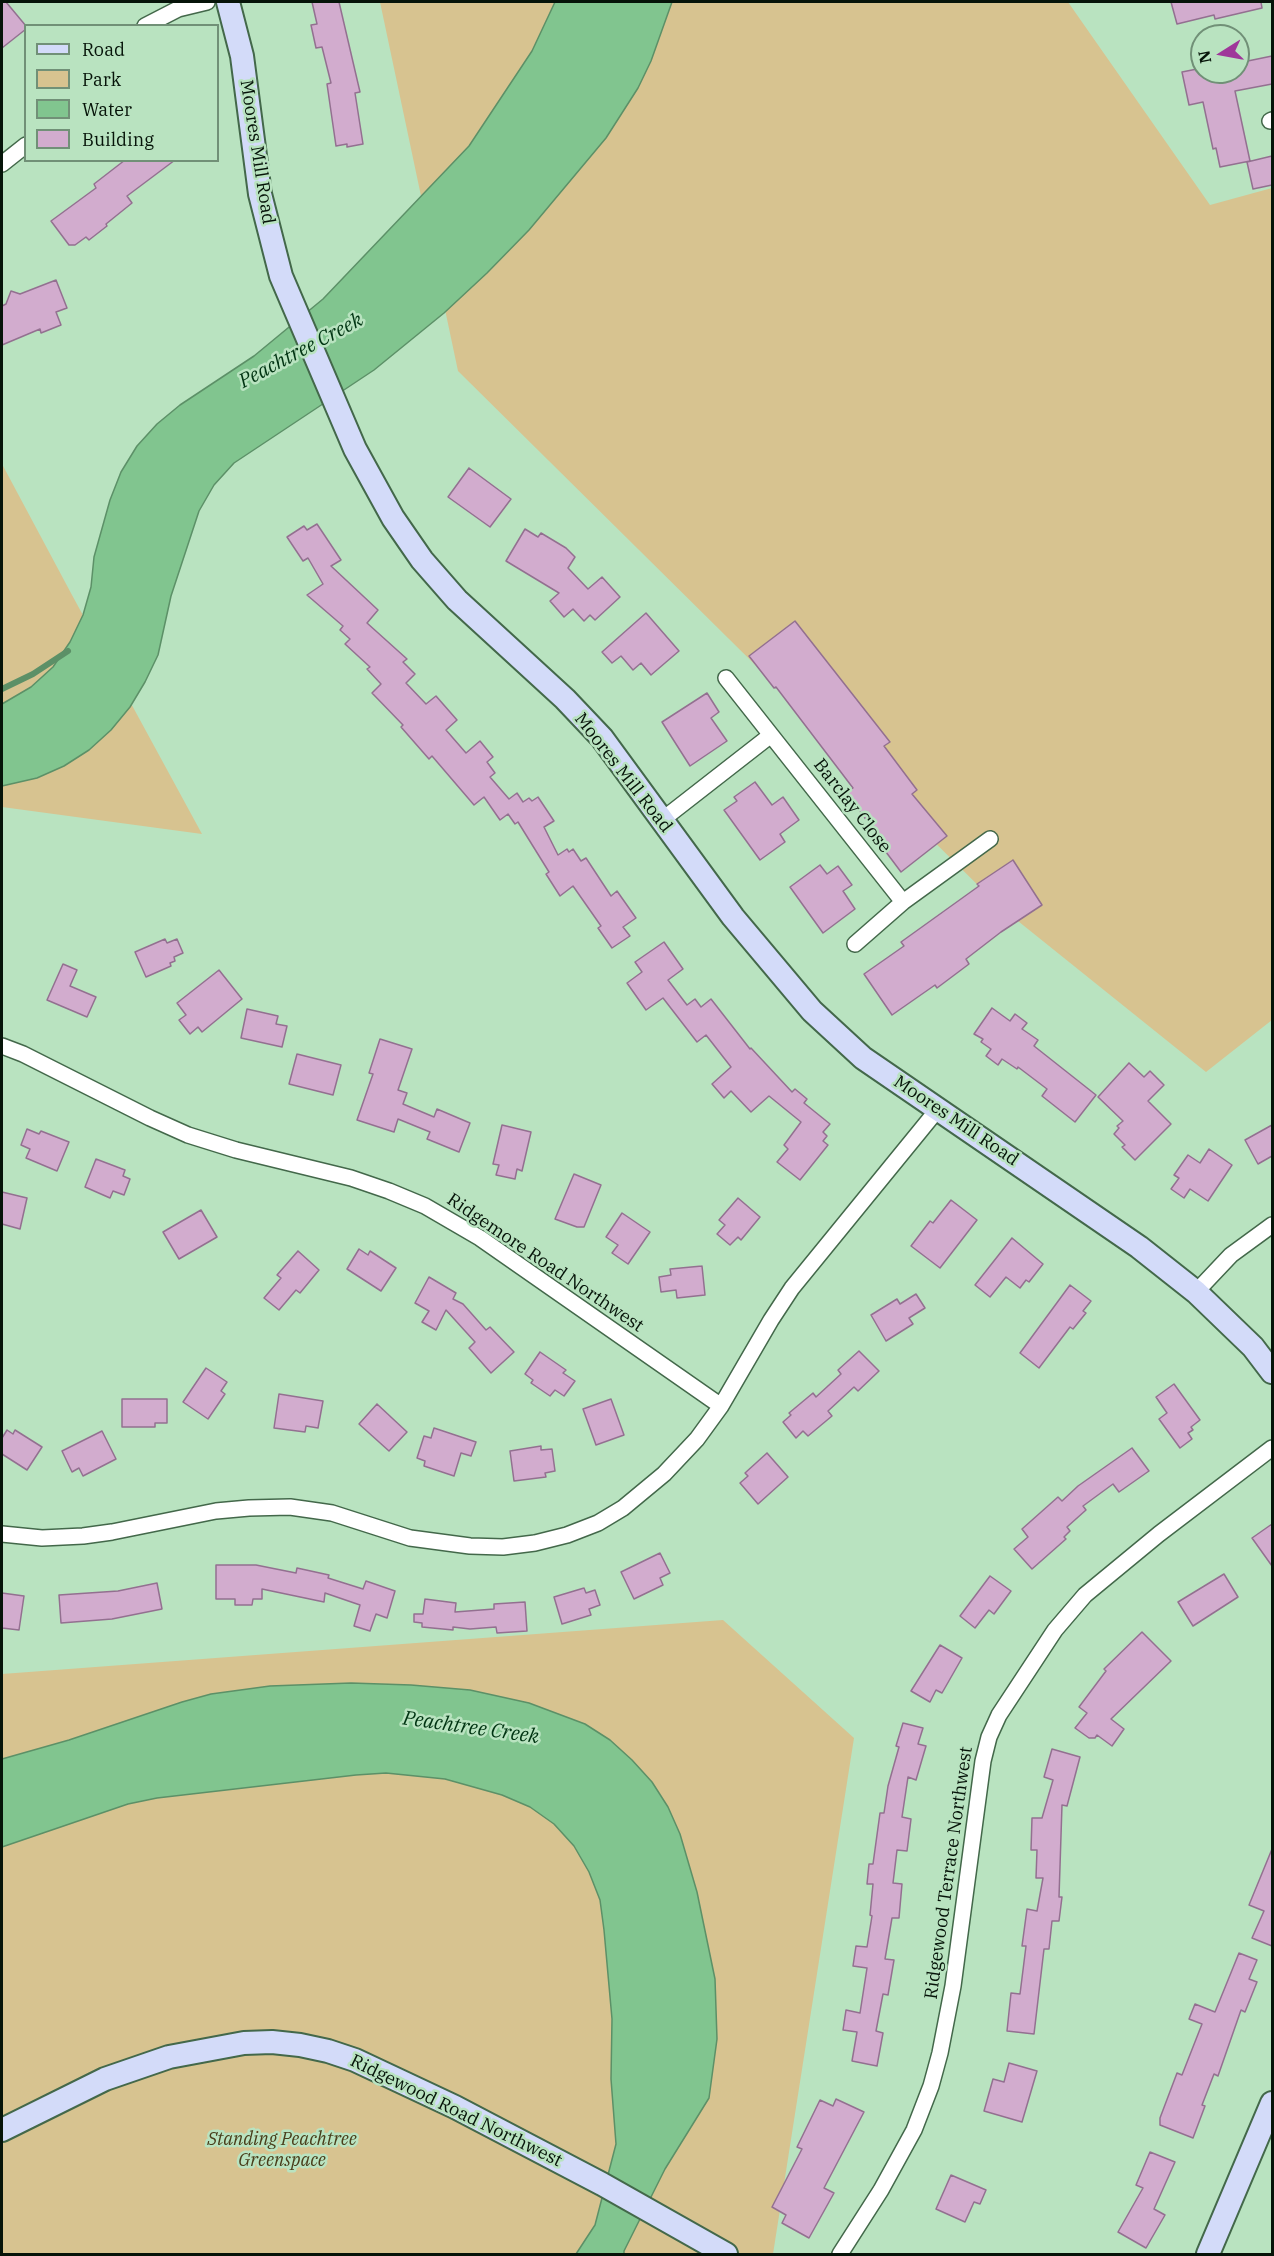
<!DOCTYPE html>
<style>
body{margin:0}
#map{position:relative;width:1274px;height:2256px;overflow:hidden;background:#b9e3c0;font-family:"IBM Plex Serif",serif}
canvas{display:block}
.frame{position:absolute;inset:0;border:3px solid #061409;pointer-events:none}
.legend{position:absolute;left:24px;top:24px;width:195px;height:138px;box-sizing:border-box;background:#b9e3c0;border:2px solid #719077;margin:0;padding:8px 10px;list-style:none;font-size:18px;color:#061409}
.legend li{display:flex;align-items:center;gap:12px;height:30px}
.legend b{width:30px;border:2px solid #719077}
.north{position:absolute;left:1190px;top:24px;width:60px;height:60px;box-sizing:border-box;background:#b9e3c0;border:2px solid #719077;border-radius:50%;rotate:259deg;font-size:16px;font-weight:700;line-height:24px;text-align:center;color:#061409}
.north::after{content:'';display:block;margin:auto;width:21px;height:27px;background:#9f379a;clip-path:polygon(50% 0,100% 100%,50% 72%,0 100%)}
</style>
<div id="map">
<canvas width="1274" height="2256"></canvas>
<div class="frame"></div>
<ul class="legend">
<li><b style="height:8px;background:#d3dbf9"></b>Road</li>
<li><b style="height:16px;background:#d7c390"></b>Park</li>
<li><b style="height:16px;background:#81c58f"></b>Water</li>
<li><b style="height:16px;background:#d2acce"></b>Building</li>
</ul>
<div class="north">N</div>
</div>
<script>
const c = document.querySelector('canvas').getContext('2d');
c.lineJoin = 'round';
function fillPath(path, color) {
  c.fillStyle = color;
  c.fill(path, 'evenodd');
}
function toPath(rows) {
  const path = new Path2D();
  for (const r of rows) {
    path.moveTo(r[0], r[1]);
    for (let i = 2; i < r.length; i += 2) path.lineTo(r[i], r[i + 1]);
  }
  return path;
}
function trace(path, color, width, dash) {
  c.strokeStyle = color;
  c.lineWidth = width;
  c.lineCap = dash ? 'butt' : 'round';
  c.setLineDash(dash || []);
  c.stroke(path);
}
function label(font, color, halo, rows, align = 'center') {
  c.font = font + ' "IBM Plex Serif",serif';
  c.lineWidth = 5;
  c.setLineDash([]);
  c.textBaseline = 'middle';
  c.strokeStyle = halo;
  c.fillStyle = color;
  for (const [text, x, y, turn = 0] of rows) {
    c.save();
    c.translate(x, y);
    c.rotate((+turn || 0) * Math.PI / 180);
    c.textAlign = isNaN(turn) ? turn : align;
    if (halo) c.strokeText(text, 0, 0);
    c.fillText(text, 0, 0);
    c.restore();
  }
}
fillPath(toPath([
 [380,2,1068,2,1210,205,1272,188,1272,1020,1206,1072,998,905,458,371],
 [2,464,72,595,202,834,2,807],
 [723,1620,854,1738,773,2254,2,2254,2,1674]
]), '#d7c390');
const water = toPath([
 [555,2,672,2,651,61,638,88,606,138,529,230,487,273,444,313,374,370,234,463,214,485,199,511,171,596,158,655,145,682,130,707,111,730,89,750,64,766,37,778,2,786,2,704,31,687,53,667,70,642,83,615,91,587,94,557,110,500,121,472,137,446,157,424,180,405,254,356,323,299,469,146,532,51,555,2],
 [351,1683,411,1685,470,1690,529,1703,585,1724,610,1740,632,1760,652,1782,668,1807,680,1834,697,1892,715,1979,717,2039,709,2098,665,2169,624,2251,624,2254,576,2254,595,2225,616,2144,611,2079,612,2019,604,1930,600,1900,589,1872,574,1846,554,1824,530,1807,502,1795,445,1779,386,1773,356,1775,157,1798,128,1804,2,1847,2,1759,69,1740,182,1702,211,1694,270,1686,351,1683]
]);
fillPath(water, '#81c58f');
trace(water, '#5c9067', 1.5);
trace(toPath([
 [2,689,33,674,68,651]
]), '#5c9067', 6);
const building = toPath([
 [2,2,6,2,26,26,26,29,2,48,2,2],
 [312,2,339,2,360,92,355,93,363,144,347,147,347,144,336,146,327,84,331,83,322,47,316,48,311,25,317,24,312,2],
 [1171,2,1261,2,1262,8,1215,19,1214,15,1177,24,1171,2],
 [1272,56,1272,84,1235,91,1250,161,1220,167,1216,148,1213,149,1203,102,1189,105,1182,72,1202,68,1202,72,1238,72,1238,63,1272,56],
 [1272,156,1272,185,1253,189,1247,162,1272,156],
 [125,160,175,160,127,196,132,203,106,224,107,226,89,240,86,237,75,245,69,245,51,221,96,188,94,184,125,160],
 [56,280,67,308,56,312,61,325,41,333,40,329,2,345,2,306,6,304,11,291,20,294,56,280],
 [469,468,511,499,490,527,448,497,469,468],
 [317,524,341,560,331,566,378,610,367,623,407,659,403,662,415,674,406,683,426,704,436,696,457,720,446,730,466,753,480,741,493,757,487,762,495,773,490,777,509,799,517,793,523,802,529,798,532,801,538,797,554,821,544,827,558,855,567,849,569,852,573,849,581,861,586,858,611,896,617,891,636,918,623,927,630,936,612,948,598,928,601,926,573,886,560,896,546,874,549,872,518,822,515,824,508,814,500,820,484,797,474,805,432,756,429,759,401,727,403,725,372,693,381,684,367,669,370,667,345,644,350,639,340,630,343,626,307,595,323,584,308,558,303,561,287,537,304,526,307,530,317,524],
 [525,529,538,537,541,533,566,548,575,557,568,568,588,589,602,577,620,597,595,620,590,615,584,621,573,609,564,617,550,601,559,593,506,561,525,529],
 [646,613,679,651,651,675,641,663,633,670,621,656,612,663,602,652,646,613],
 [795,621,890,742,884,746,917,790,912,794,947,836,901,872,874,836,877,834,846,793,853,788,776,687,774,688,749,656,795,621],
 [707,693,719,712,711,718,727,741,690,766,662,722,707,693],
 [755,782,772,805,783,797,799,820,780,834,785,842,760,860,724,810,737,801,734,797,755,782],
 [1013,860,1042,905,1001,932,966,959,969,964,937,988,935,985,892,1015,864,974,904,946,901,942,979,886,977,884,1013,860],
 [820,865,827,874,838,866,852,885,843,891,855,909,823,933,790,887,820,865],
 [165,939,167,943,177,939,183,953,174,957,175,961,170,963,171,966,146,977,135,952,165,939],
 [664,942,683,969,668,980,687,1005,695,999,701,1007,711,999,750,1049,751,1048,792,1092,795,1089,807,1099,804,1103,830,1124,823,1132,827,1136,823,1141,828,1145,800,1180,777,1162,788,1149,784,1145,801,1122,769,1096,751,1112,731,1091,724,1098,712,1084,731,1067,706,1035,697,1042,663,998,646,1010,627,983,642,972,635,962,664,942],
 [63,964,77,970,70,986,96,997,87,1017,47,1000,63,964],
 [219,970,242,999,202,1032,198,1027,190,1034,179,1020,186,1015,177,1003,219,970],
 [992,1008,1010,1021,1015,1014,1027,1023,1022,1029,1038,1040,1034,1046,1096,1095,1075,1122,1042,1096,1047,1089,1018,1067,1017,1069,1002,1059,998,1065,986,1056,991,1049,981,1042,983,1039,974,1034,992,1008],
 [247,1009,278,1016,276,1024,287,1026,282,1047,241,1038,247,1009],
 [380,1039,412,1049,398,1090,407,1093,403,1104,434,1117,437,1109,470,1123,459,1152,427,1139,430,1132,398,1119,394,1132,357,1120,373,1074,369,1073,380,1039],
 [297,1054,341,1065,333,1095,289,1084,297,1054],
 [1129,1063,1144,1077,1150,1071,1164,1085,1148,1101,1171,1124,1135,1160,1122,1147,1125,1145,1114,1134,1119,1128,1117,1126,1123,1121,1098,1097,1129,1063],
 [502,1125,531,1132,522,1171,517,1169,515,1179,496,1175,499,1165,493,1164,502,1125],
 [1272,1125,1272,1156,1258,1164,1245,1140,1272,1125],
 [27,1129,39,1134,41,1131,69,1142,57,1171,26,1158,30,1149,21,1145,27,1129],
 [1209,1149,1232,1165,1208,1201,1190,1189,1184,1198,1171,1189,1179,1178,1174,1175,1188,1155,1200,1163,1209,1149],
 [96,1159,125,1170,123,1176,130,1179,124,1195,113,1191,110,1198,85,1187,96,1159],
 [574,1174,601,1185,584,1227,577,1227,555,1219,574,1174],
 [2,1192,27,1198,20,1229,2,1224,2,1192],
 [738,1198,760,1217,741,1240,738,1237,730,1245,717,1234,725,1225,719,1220,738,1198],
 [951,1200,977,1220,940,1268,911,1246,930,1221,933,1223,951,1200],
 [201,1210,217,1237,179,1259,163,1232,201,1210],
 [622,1213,650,1232,628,1264,612,1253,618,1245,606,1237,622,1213],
 [1012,1238,1043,1264,1029,1282,1026,1280,1020,1288,1006,1277,990,1297,975,1285,1012,1238],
 [359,1249,368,1255,370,1251,396,1268,381,1291,347,1269,359,1249],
 [298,1251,319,1270,300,1293,296,1290,279,1310,264,1298,281,1278,277,1275,298,1251],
 [702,1266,705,1295,677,1298,676,1290,661,1292,659,1277,671,1275,670,1269,702,1266],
 [429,1277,456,1293,453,1299,463,1304,486,1330,490,1327,514,1352,491,1373,469,1348,475,1342,446,1310,436,1330,422,1322,429,1311,415,1303,429,1277],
 [1070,1285,1091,1301,1083,1311,1086,1313,1073,1329,1070,1327,1039,1368,1020,1353,1070,1285],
 [916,1294,925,1308,909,1318,913,1324,886,1341,871,1315,897,1299,900,1304,916,1294],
 [859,1351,879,1371,858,1391,854,1387,828,1411,832,1416,808,1436,803,1431,796,1438,783,1422,791,1415,789,1413,813,1393,816,1397,841,1374,838,1370,859,1351],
 [540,1352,566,1370,563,1373,575,1381,564,1396,555,1390,550,1396,531,1383,533,1380,525,1374,540,1352],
 [206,1368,227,1382,221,1391,225,1394,208,1419,183,1402,206,1368],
 [1174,1384,1200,1420,1191,1427,1193,1430,1188,1433,1192,1439,1180,1448,1159,1419,1167,1413,1156,1397,1174,1384],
 [279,1394,323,1401,318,1428,306,1426,305,1432,274,1428,279,1394],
 [122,1399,167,1399,167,1423,155,1423,155,1427,122,1427,122,1399],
 [611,1399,624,1435,596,1445,583,1409,611,1399],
 [377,1404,407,1432,389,1451,359,1424,377,1404],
 [434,1428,476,1442,471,1456,461,1453,454,1476,424,1466,425,1461,417,1458,424,1436,431,1438,434,1428],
 [7,1430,13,1434,15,1430,42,1447,27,1470,2,1454,2,1438,7,1430],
 [102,1431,116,1459,83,1476,79,1468,72,1472,62,1451,102,1431],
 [541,1446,541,1450,552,1449,555,1471,545,1473,546,1477,514,1481,510,1451,541,1446],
 [1132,1448,1149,1471,1119,1492,1113,1484,1083,1506,1086,1510,1067,1527,1070,1531,1064,1537,1066,1539,1032,1569,1014,1549,1028,1537,1022,1529,1058,1497,1062,1501,1078,1486,1132,1448],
 [767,1453,788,1477,758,1504,740,1483,748,1476,745,1473,767,1453],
 [1272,1524,1272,1566,1252,1538,1272,1524],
 [660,1553,670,1573,660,1578,663,1585,634,1599,621,1572,660,1553],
 [216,1565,256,1565,296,1573,297,1568,329,1575,328,1578,363,1589,366,1581,395,1591,387,1618,376,1614,370,1631,354,1626,360,1605,325,1593,324,1602,262,1589,262,1599,253,1599,252,1605,235,1605,235,1599,216,1599,216,1565],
 [1224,1574,1238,1597,1193,1626,1178,1602,1224,1574],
 [990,1576,1011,1591,994,1614,989,1610,975,1628,960,1616,990,1576],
 [157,1583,162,1609,112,1619,61,1623,59,1595,118,1591,157,1583],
 [584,1588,586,1593,595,1590,600,1605,589,1609,591,1615,562,1624,554,1597,584,1588],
 [2,1593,24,1596,19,1630,2,1628,2,1593],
 [425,1599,456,1603,455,1612,494,1609,494,1604,525,1602,527,1631,497,1633,496,1627,470,1629,453,1627,453,1630,422,1627,422,1623,414,1622,414,1614,423,1614,425,1599],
 [1142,1632,1171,1661,1111,1719,1124,1729,1112,1746,1097,1735,1095,1738,1089,1738,1075,1728,1087,1713,1079,1707,1106,1671,1104,1669,1142,1632],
 [940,1645,962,1658,942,1693,936,1690,930,1702,911,1691,940,1645],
 [903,1723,923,1728,918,1744,926,1746,916,1780,908,1777,902,1817,911,1819,907,1851,897,1850,893,1883,902,1884,899,1918,892,1918,885,1959,894,1960,888,1995,883,1994,876,2031,883,2033,877,2066,852,2061,857,2032,843,2030,846,2010,860,2013,867,1968,853,1966,856,1946,867,1947,872,1916,870,1915,873,1884,867,1884,869,1864,873,1864,880,1813,884,1813,888,1786,899,1747,896,1746,903,1723],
 [1052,1749,1080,1757,1067,1806,1062,1805,1059,1897,1062,1897,1059,1921,1052,1921,1049,1949,1044,1949,1034,2034,1007,2031,1011,1993,1020,1994,1026,1946,1022,1946,1027,1909,1037,1911,1043,1878,1036,1878,1037,1850,1031,1850,1032,1818,1042,1818,1053,1780,1044,1777,1052,1749],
 [1272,1849,1272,1946,1252,1938,1264,1911,1249,1905,1272,1849],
 [1239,1953,1257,1960,1249,1979,1257,1982,1245,2012,1241,2010,1218,2076,1214,2074,1202,2105,1205,2106,1193,2138,1160,2125,1160,2118,1177,2073,1182,2075,1202,2024,1189,2019,1195,2004,1215,2012,1239,1953],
 [1009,2063,1037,2071,1022,2122,984,2111,993,2079,1004,2082,1009,2063],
 [836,2099,864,2112,824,2188,834,2193,809,2238,782,2223,786,2215,772,2207,802,2149,797,2147,820,2100,833,2106,836,2099],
 [1150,2152,1175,2162,1154,2209,1165,2215,1146,2248,1118,2232,1143,2188,1136,2185,1150,2152],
 [951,2175,986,2190,980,2204,974,2202,965,2222,936,2209,951,2175]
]);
fillPath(building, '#d2acce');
trace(building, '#937090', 1.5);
const street = toPath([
 [145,26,178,9,207,2],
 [1270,121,1272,120],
 [2,164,26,145],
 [726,678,771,735],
 [662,820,771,735,903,902],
 [855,944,903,902,990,839],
 [2,1046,23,1054,150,1118,188,1135,236,1150,351,1178,389,1191,425,1206,480,1238,721,1406],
 [1196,1292,1231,1255,1272,1225],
 [2,1534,42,1538,83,1536,112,1532,216,1511,249,1508,290,1507,332,1513,410,1538,470,1546,503,1547,535,1543,567,1535,598,1523,623,1508,664,1474,697,1439,721,1406,771,1320,792,1288,938,1109],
 [840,2254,881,2190,914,2130,931,2086,940,2053,953,1986,983,1761,989,1737,999,1715,1055,1630,1085,1595,1159,1534,1272,1448]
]);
const secondary = toPath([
 [228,2,242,56,260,194,281,276,355,449,393,518,422,560,457,600,565,699,602,738,733,917,812,1011,863,1058,1139,1247,1196,1292,1253,1347,1272,1372],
 [2,2130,105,2079,169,2057,244,2043,272,2042,300,2045,328,2051,355,2060,455,2107,602,2184,726,2254],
 [1208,2254,1272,2103]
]);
trace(street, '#43684a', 18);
trace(secondary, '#43684a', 26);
trace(street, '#fff', 15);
trace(secondary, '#d3dbf9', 22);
label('18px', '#061409', '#b9e3c0', [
 ["Moores Mill Road",257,152,81],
 ["Moores Mill Road",623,773,52],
 ["Barclay Close",852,806,52],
 ["Moores Mill Road",956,1121,34],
 ["Ridgemore Road Northwest",545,1263,34],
 ["Ridgewood Terrace Northwest",949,1873,-82],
 ["Ridgewood Road Northwest",456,2111,26]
]);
label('italic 18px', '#493d1a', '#b9e3c0', [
 ["Standing Peachtree",282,2140],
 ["Greenspace",282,2161]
]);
label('italic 20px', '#003412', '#b9e3c0', [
 ["Peachtree Creek",301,351,-28],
 ["Peachtree Creek",471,1728,8]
]);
</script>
